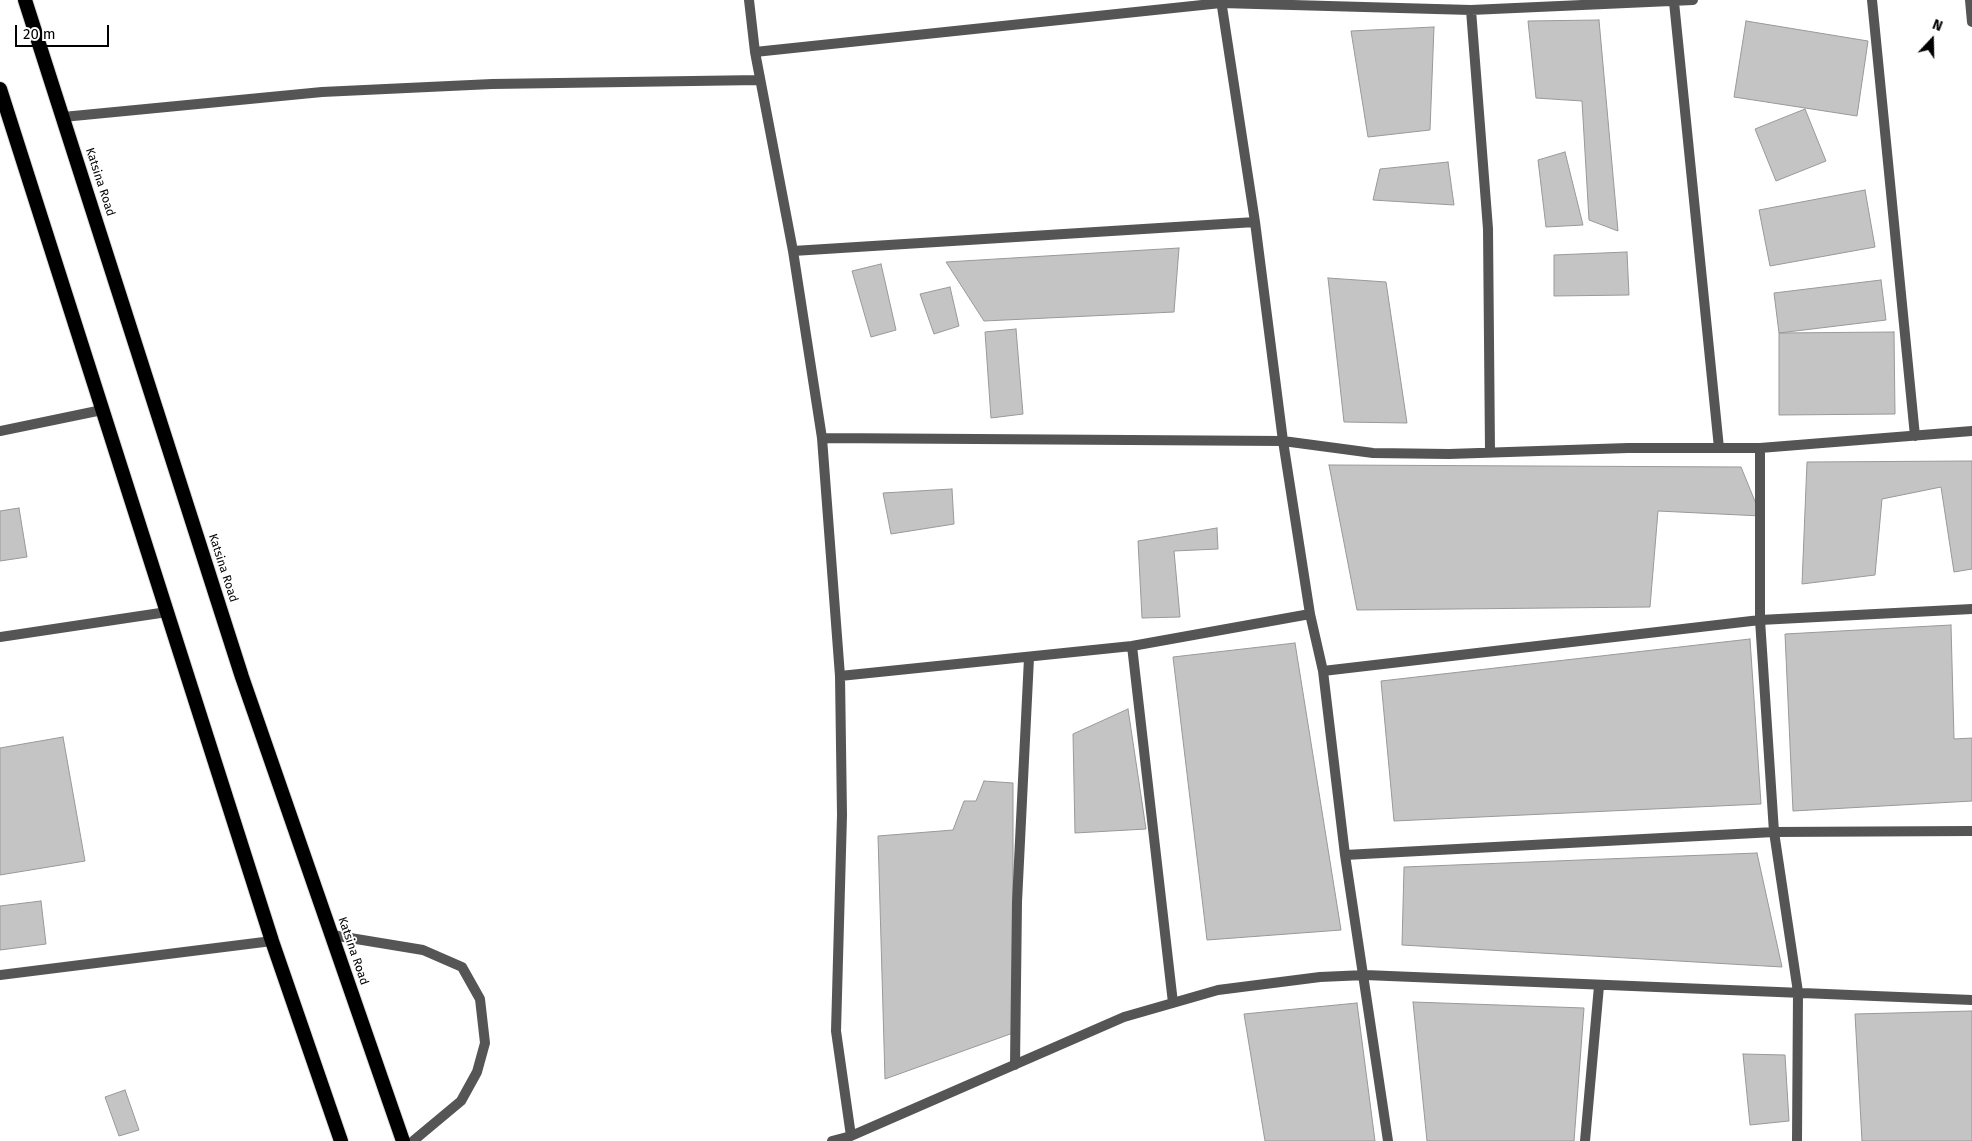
<!DOCTYPE html>
<style>
body{margin:0}
#map{position:relative;width:1972px;height:1141px;overflow:hidden;background:#fff;font-family:"Fira Sans",sans-serif}
canvas{display:block}
.north{position:absolute;left:1907px;top:15px;width:50px;height:50px;-webkit-text-stroke:4px #fff;paint-order:stroke;rotate:21deg;font-size:14px;font-weight:700;line-height:20px;text-align:center;color:#000}
.north::after{content:'';display:block;margin:auto;width:18px;height:22px;background:#000;clip-path:polygon(50% 0,100% 100%,50% 72%,0 100%)}
.scale{position:absolute;left:15px;top:25px;width:94px;height:22px;box-sizing:border-box;border:2px solid #000;border-top:0;padding-left:6px;font-size:15px;line-height:18px;white-space:nowrap;color:#000;-webkit-text-stroke:4px #fff;paint-order:stroke}
</style>
<div id="map">
<canvas width="1972" height="1141"></canvas>
<div class="north">N</div>
<div class="scale">20 m</div>
</div>
<script>
const c = document.querySelector('canvas').getContext('2d');
c.lineJoin = 'round';
function fillPath(path, color) {
  c.fillStyle = color;
  c.fill(path, 'evenodd');
}
function toPath(rows) {
  const path = new Path2D();
  for (const r of rows) {
    path.moveTo(r[0], r[1]);
    for (let i = 2; i < r.length; i += 2) path.lineTo(r[i], r[i + 1]);
  }
  return path;
}
function trace(path, color, width, dash) {
  c.strokeStyle = color;
  c.lineWidth = width;
  c.lineCap = dash ? 'butt' : 'round';
  c.setLineDash(dash || []);
  c.stroke(path);
}
function label(font, color, halo, rows, align = 'center') {
  c.font = font + ' "Fira Sans",sans-serif';
  c.lineWidth = 4;
  c.setLineDash([]);
  c.textBaseline = 'middle';
  c.strokeStyle = halo;
  c.fillStyle = color;
  for (const [text, x, y, turn = 0] of rows) {
    c.save();
    c.translate(x, y);
    c.rotate((+turn || 0) * Math.PI / 180);
    c.textAlign = isNaN(turn) ? turn : align;
    if (halo) c.strokeText(text, 0, 0);
    c.fillText(text, 0, 0);
    c.restore();
  }
}
const building = toPath([
 [1599,20,1618,231,1589,220,1582,101,1536,98,1528,21,1599,20],
 [1746,21,1868,41,1857,116,1734,97,1746,21],
 [1434,27,1430,130,1368,137,1351,31,1434,27],
 [1805,109,1826,161,1776,181,1755,129,1805,109],
 [1565,152,1583,225,1546,227,1538,160,1565,152],
 [1448,162,1454,205,1373,200,1380,169,1448,162],
 [1865,190,1875,247,1770,266,1759,210,1865,190],
 [1179,248,1174,312,984,321,946,262,1179,248],
 [1627,252,1629,295,1554,296,1554,255,1627,252],
 [881,264,896,330,871,337,852,271,881,264],
 [1328,278,1386,282,1407,423,1344,422,1328,278],
 [1881,280,1886,320,1779,333,1774,293,1881,280],
 [950,287,959,326,934,334,920,294,950,287],
 [1016,329,1023,414,991,418,985,332,1016,329],
 [1894,332,1895,414,1779,415,1779,333,1894,332],
 [1972,461,1972,569,1954,572,1941,487,1882,499,1875,575,1802,584,1807,462,1972,461],
 [1329,465,1741,467,1761,516,1658,511,1650,607,1357,610,1329,465],
 [952,489,954,524,891,534,883,493,952,489],
 [19,508,27,557,0,561,0,511,19,508],
 [1217,528,1218,549,1174,551,1180,617,1142,618,1138,541,1217,528],
 [1951,625,1954,739,1972,738,1972,801,1793,811,1785,634,1951,625],
 [1750,639,1761,804,1394,821,1381,681,1750,639],
 [1295,643,1341,930,1207,940,1173,657,1295,643],
 [1128,709,1146,829,1075,833,1073,734,1128,709],
 [63,737,85,861,0,875,0,748,63,737],
 [984,781,1013,783,1013,1033,885,1079,878,836,953,830,964,801,976,801,984,781],
 [1757,853,1782,967,1402,945,1404,867,1757,853],
 [41,901,46,944,0,950,0,906,41,901],
 [1413,1002,1584,1008,1574,1141,1427,1141,1413,1002],
 [1357,1003,1375,1141,1265,1141,1244,1014,1357,1003],
 [1972,1011,1972,1141,1862,1141,1855,1014,1972,1011],
 [1743,1054,1785,1055,1789,1121,1750,1125,1743,1054],
 [125,1090,139,1130,119,1136,105,1097,125,1090]
]);
fillPath(building, '#c4c4c4');
trace(building, '#999', 1);
const trunk = toPath([
 [25,0,242,677,403,1141],
 [0,89,272,941,341,1141]
]);
trace(trunk, '#dbdbdb', 16);
trace(toPath([
 [332,935,423,950,462,967,480,999,485,1043,477,1072,461,1101,413,1141]
]), '#555', 10);
trace(toPath([
 [749,0,755,52,793,251,822,438,840,676,842,815,836,1031,851,1136],
 [1221,0,1255,222,1283,441,1310,614,1323,671,1345,855,1388,1141],
 [1872,0,1915,436],
 [1970,0,1972,22],
 [1674,2,1719,448],
 [1471,10,1488,229,1490,452],
 [755,52,1221,3,1471,10,1693,0],
 [63,117,322,92,492,84,760,80],
 [793,251,1255,222],
 [0,431,102,410],
 [822,438,1283,441,1373,453,1449,454,1628,448,1760,448,1972,431],
 [1760,448,1760,620,1774,832,1798,992,1797,1141],
 [0,637,167,612],
 [1132,646,1173,1003],
 [1323,671,1760,620,1972,609],
 [840,676,1132,646,1310,614],
 [1345,855,1774,832,1972,831],
 [0,975,272,941],
 [1015,1065,1017,902,1029,658],
 [832,1141,851,1136,1124,1017,1218,990,1320,977,1365,975,1972,1000],
 [1585,1141,1599,986]
]), '#555', 10);
trace(trunk, '#000', 14);
label('12px', '#000', '#fff', [
 ["Katsina Road",100,182,72],
 ["Katsina Road",223,568,72],
 ["Katsina Road",353,951,71]
]);
</script>
